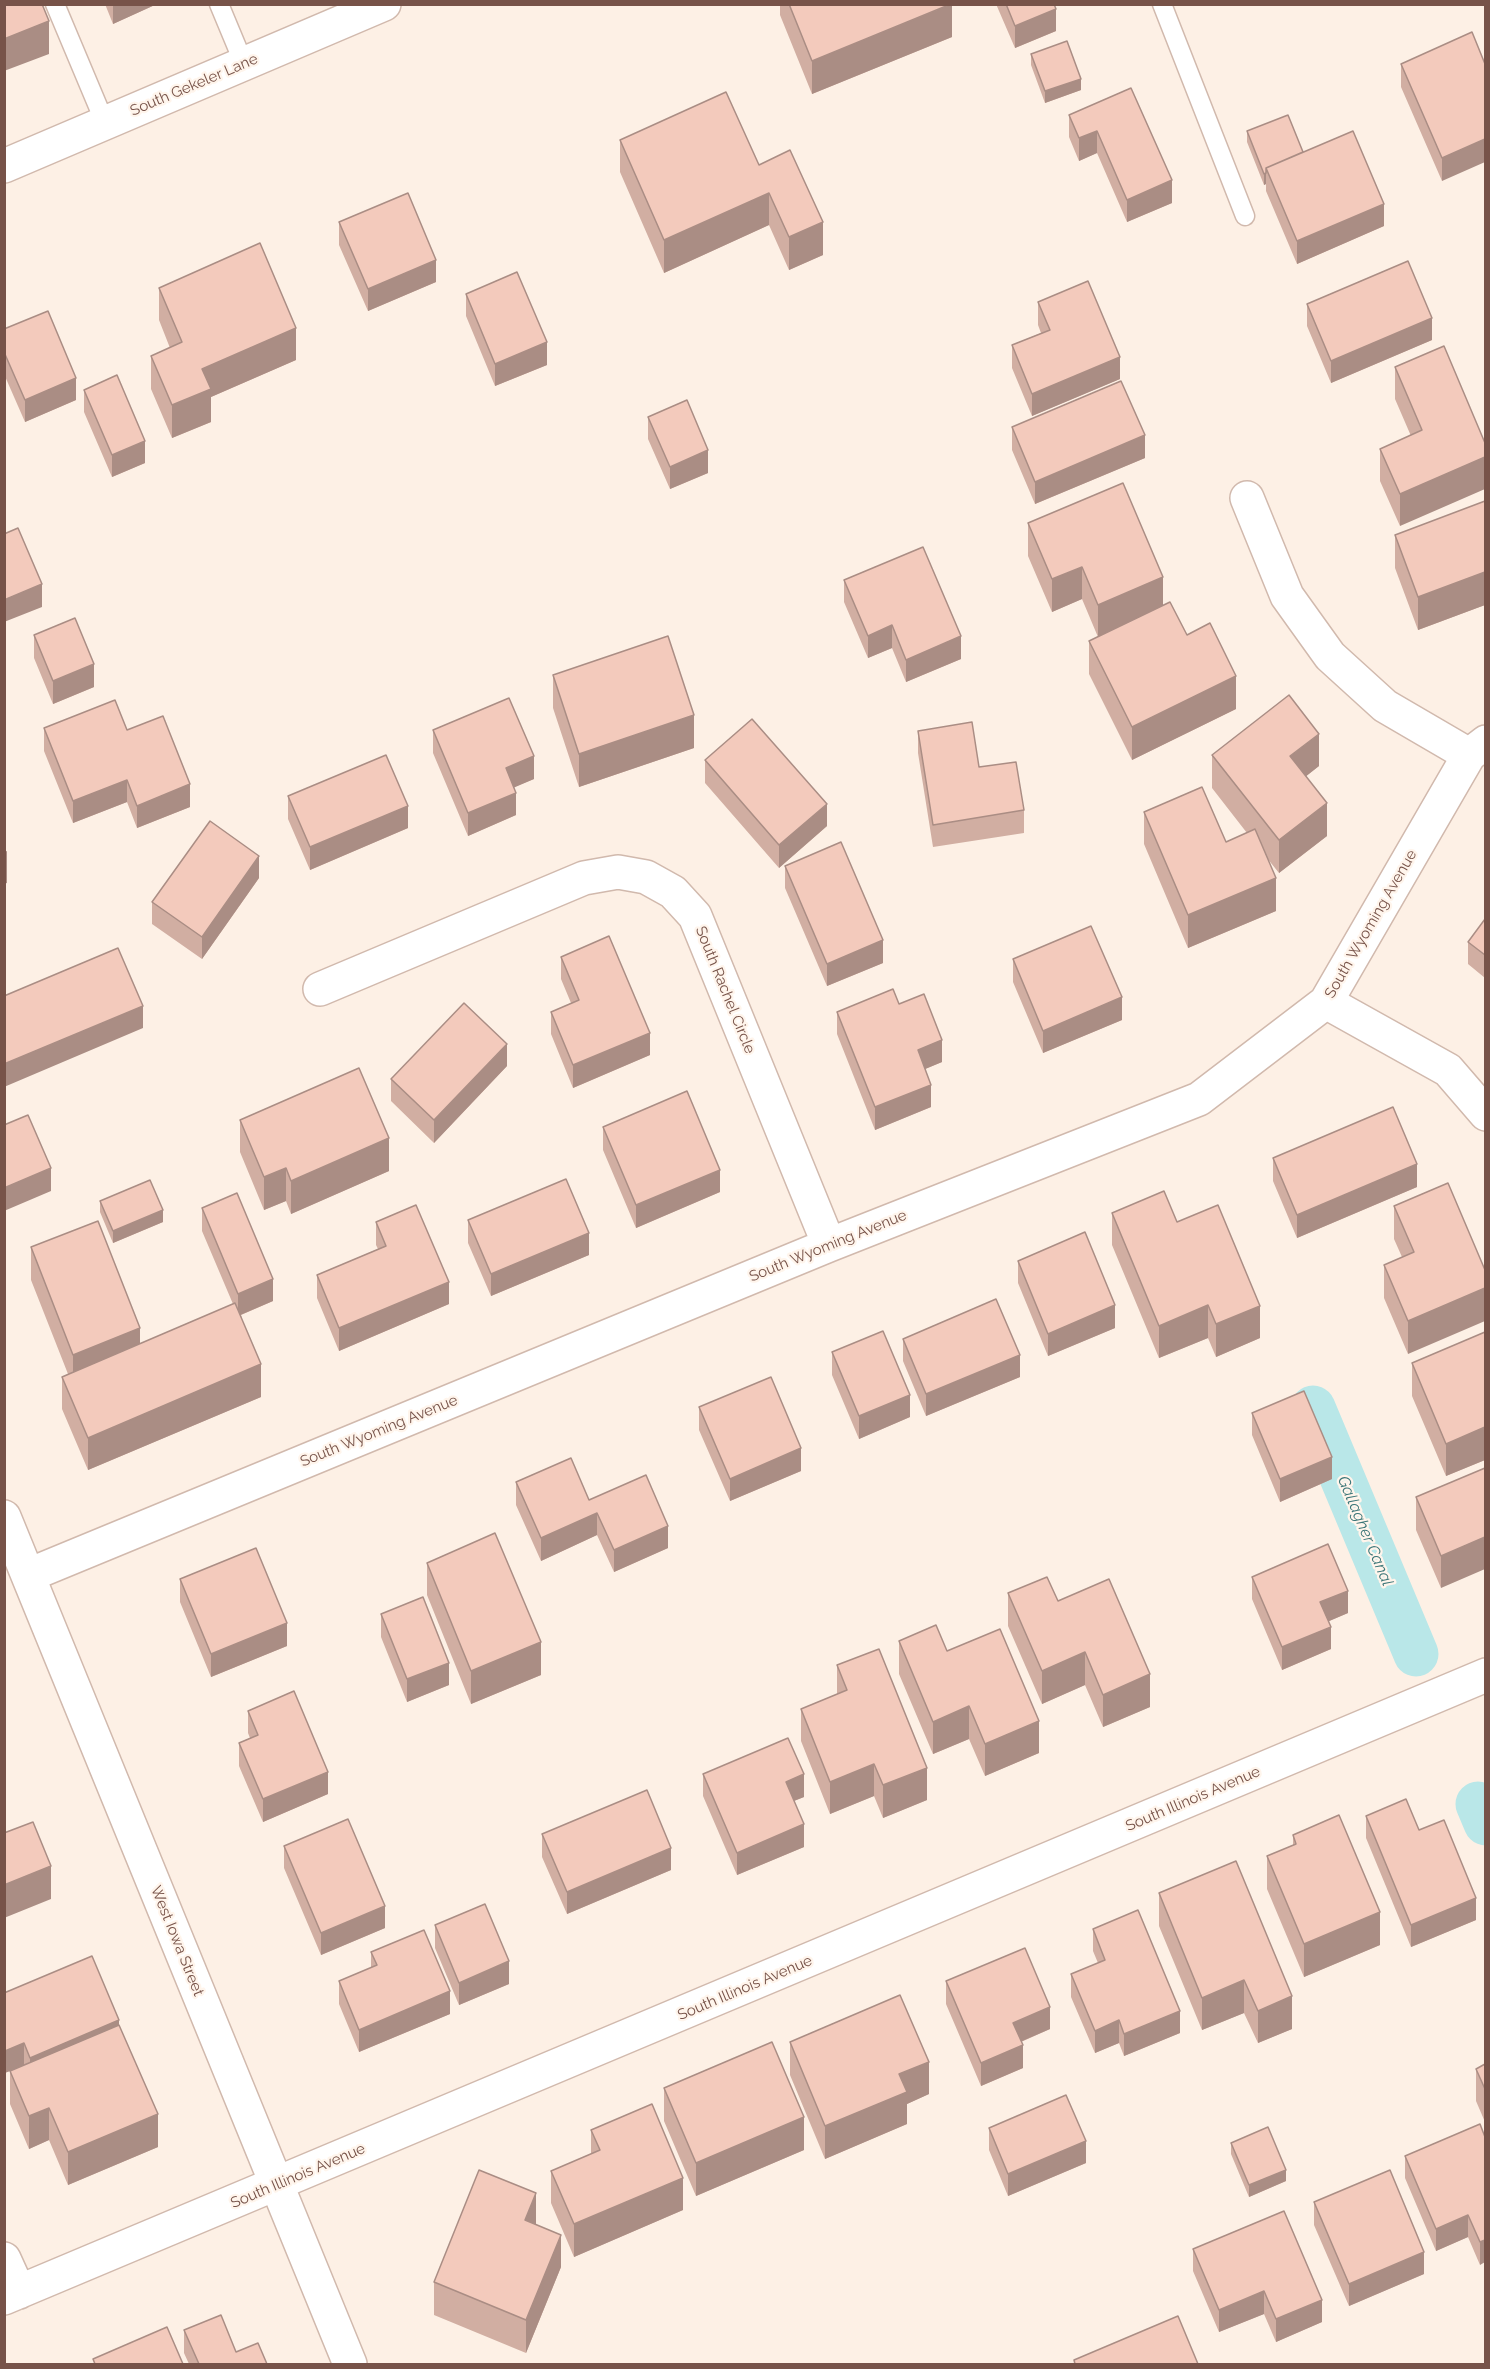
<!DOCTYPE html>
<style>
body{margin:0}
#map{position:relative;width:1490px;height:2369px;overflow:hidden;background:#fdf0e5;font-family:Raleway,sans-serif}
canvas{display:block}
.frame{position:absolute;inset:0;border:6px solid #775349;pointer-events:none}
</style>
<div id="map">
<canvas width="1490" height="2369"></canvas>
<div class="frame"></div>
</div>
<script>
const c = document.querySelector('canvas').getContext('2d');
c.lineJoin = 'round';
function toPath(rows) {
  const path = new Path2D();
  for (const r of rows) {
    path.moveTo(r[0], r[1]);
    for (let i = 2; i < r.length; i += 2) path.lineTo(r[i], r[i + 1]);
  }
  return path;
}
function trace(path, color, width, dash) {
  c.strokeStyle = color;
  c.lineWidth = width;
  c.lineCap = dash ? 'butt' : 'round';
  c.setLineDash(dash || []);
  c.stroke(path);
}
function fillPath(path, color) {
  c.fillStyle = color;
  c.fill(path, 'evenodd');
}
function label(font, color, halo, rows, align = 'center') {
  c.font = font + ' Raleway,sans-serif';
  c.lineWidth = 4.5;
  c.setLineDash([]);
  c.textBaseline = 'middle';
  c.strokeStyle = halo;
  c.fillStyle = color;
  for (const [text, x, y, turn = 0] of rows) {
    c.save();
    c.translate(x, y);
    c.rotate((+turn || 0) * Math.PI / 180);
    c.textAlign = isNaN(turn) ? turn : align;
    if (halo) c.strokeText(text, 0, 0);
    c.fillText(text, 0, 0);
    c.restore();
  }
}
trace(toPath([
 [1313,1408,1416,1654],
 [1478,1804,1486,1823]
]), '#b9e7e8', 45);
const service = toPath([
 [55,4,105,123],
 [219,4,244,64],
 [1162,4,1245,216]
]);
const minor = toPath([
 [1247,498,1287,596,1330,656,1385,706,1469,755],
 [320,989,584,878,618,872,646,877,673,892,695,916,829,1245],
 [1326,1002,1448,1070,1486,1114],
 [29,1575,829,1245,1199,1099,1326,1002,1469,755,1486,742],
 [4,2259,19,2292],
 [4,2298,1486,1675]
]);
const tertiary = toPath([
 [4,166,384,4],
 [4,1517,350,2364]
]);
trace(service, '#d1b9ad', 21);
trace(minor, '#d1b9ad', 36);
trace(tertiary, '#d1b9ad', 36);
trace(service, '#fff', 18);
trace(minor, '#fff', 33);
trace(tertiary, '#fff', 33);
fillPath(toPath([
 [105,4,157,4,113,24],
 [780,4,952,4,952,37,812,94,780,15],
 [996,4,1054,4,1056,31,1015,48],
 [1472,32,1442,181,1401,87,1401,64],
 [1031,54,1081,90,1045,103,1031,65],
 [1131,88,1172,203,1127,222,1097,153,1079,161,1069,137,1069,115],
 [1247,131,1303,152,1384,226,1297,264,1266,191,1266,184,1264,185,1247,142],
 [620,140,759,165,823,255,789,270,769,225,664,273,620,172],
 [339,222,436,282,368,311,339,245],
 [159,288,296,360,211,397,211,422,172,438,151,389,151,356,170,348,159,320],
 [466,294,547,365,495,386,466,316],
 [1038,302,1120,379,1032,416,1012,368,1012,345,1041,333,1038,325],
 [1307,304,1432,340,1331,383,1307,326],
 [4,329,76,400,25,422,4,374],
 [1444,346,1400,526,1380,481,1380,449,1411,436,1395,399,1395,367],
 [84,390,145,463,112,477,84,412],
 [648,417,708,473,670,489,648,439],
 [1012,427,1145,458,1035,504,1012,450],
 [1485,501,1485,605,1418,630,1395,568,1395,535],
 [1028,523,1163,606,1187,635,1236,709,1132,760,1089,674,1089,641,1098,637,1082,599,1052,612,1028,556],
 [844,580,961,659,906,682,892,648,868,658,844,602],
 [34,635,94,687,53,704,34,658],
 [553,675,694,748,579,787,553,708],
 [44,728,127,730,190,807,137,828,127,802,73,823,44,751],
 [433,730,534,779,514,787,516,815,468,836,433,753],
 [918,731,979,767,1024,810,1024,833,933,847,918,753],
 [1212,755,1319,766,1306,776,1327,836,1279,873,1267,858,1276,911,1188,948,1144,844,1144,812,1226,842,1247,833,1212,788],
 [705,760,827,826,779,868,705,783],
 [288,796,408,828,310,870,288,819],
 [785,866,883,963,827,986,785,888],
 [259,878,202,959,152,924,152,902],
 [1485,919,1485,978,1468,964,1468,942],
 [561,957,650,1055,573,1088,551,1034,551,1012,571,1003,561,979],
 [1013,959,1122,1020,1043,1053,1013,982],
 [899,1004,942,1062,925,1069,931,1107,875,1130,837,1034,837,1012],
 [507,1066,434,1143,391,1101,391,1079],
 [240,1120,389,1171,291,1214,286,1201,264,1210,240,1152],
 [603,1127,720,1192,636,1228,603,1150],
 [1273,1158,1417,1187,1297,1238,1273,1181],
 [1448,1183,1408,1354,1384,1298,1384,1265,1402,1257,1394,1239,1394,1206],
 [100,1201,163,1222,113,1243,100,1212],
 [202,1208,273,1301,241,1315,261,1397,88,1470,62,1409,62,1377,68,1374,31,1280,31,1247,140,1344,233,1304,202,1231],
 [1112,1213,1177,1222,1260,1338,1216,1357,1208,1338,1159,1358,1112,1245],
 [468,1220,589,1255,491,1296,468,1243],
 [376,1222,449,1304,339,1351,317,1298,317,1275,378,1249,376,1245],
 [1018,1261,1115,1328,1048,1356,1018,1283],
 [1485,1332,1485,1460,1446,1476,1412,1396,1412,1363],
 [903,1339,1020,1377,926,1416,903,1361],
 [832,1352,910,1417,859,1439,832,1375],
 [699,1407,801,1471,730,1501,699,1430],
 [1252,1413,1332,1479,1280,1502,1252,1435],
 [1485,1468,1441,1588,1416,1530,1416,1497],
 [516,1482,589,1500,668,1548,614,1572,597,1535,541,1561,516,1505],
 [427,1563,541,1675,471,1704,427,1595],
 [1252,1577,1348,1613,1329,1621,1331,1649,1282,1670,1252,1599],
 [180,1579,287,1646,211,1677,180,1602],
 [1008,1593,1058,1601,1150,1707,1103,1727,1085,1685,1042,1704,1008,1626],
 [381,1614,449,1685,407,1702,381,1637],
 [899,1641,947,1651,1039,1753,985,1776,969,1739,933,1754,899,1674],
 [837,1665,927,1800,883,1818,874,1796,830,1814,801,1741,801,1709,837,1694],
 [248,1711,328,1794,263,1822,239,1766,239,1743,250,1738,248,1733],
 [703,1774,804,1797,794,1801,804,1847,737,1875,703,1796],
 [1366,1816,1419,1830,1476,1920,1411,1947,1366,1838],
 [542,1834,671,1870,567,1914,542,1857],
 [1293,1835,1380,1945,1304,1977,1267,1889,1267,1856,1293,1845],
 [284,1846,385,1928,321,1955,284,1868],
 [1159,1893,1292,2029,1258,2043,1244,2013,1202,2030,1159,1926],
 [435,1925,509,1984,459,2005,435,1948],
 [1093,1929,1180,2033,1124,2056,1119,2043,1095,2053,1071,1997,1071,1974,1098,1963,1093,1951],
 [371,1952,450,2014,359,2052,339,2004,339,1981,371,1968],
 [946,1981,1050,2029,1021,2042,1023,2068,981,2086,946,2004],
 [4,1993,119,2025,158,2147,68,2185,49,2140,29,2149,10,2104,10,2071,24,2066,4,2073],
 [790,2042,929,2094,907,2104,907,2124,825,2159,790,2075],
 [1485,2064,1485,2122,1476,2101,1476,2069],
 [664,2088,804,2150,696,2196,664,2121],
 [989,2128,1086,2163,1008,2196,989,2150],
 [591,2130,683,2210,574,2257,551,2203,551,2171,591,2154],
 [1485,2137,1480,2265,1468,2237,1436,2251,1405,2178,1405,2156],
 [1231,2143,1286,2181,1249,2197,1231,2154],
 [1314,2202,1424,2274,1349,2306,1314,2225],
 [536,2224,561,2267,526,2353,434,2315,434,2282],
 [1193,2249,1322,2322,1276,2342,1264,2314,1219,2332,1193,2271],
 [184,2330,236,2352,267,2364,189,2364,184,2353]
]), '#d1aea2');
fillPath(toPath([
 [113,4,157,4,113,24],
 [952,4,952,37,812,94,812,61],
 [1056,9,1056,31,1015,48,1015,26],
 [49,21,49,54,4,71,4,39],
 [1081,79,1081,90,1045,103,1045,91],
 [1097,131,1097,153,1079,161,1079,138],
 [1485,139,1485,162,1442,181,1442,158],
 [1266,173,1266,184,1264,185,1264,174],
 [1172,180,1172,203,1127,222,1127,200],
 [769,193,769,225,664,273,664,240],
 [1384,204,1384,226,1297,264,1297,241],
 [823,222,823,255,789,270,789,237],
 [436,260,436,282,368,311,368,289],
 [1432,318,1432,340,1331,383,1331,361],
 [296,328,296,360,211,397,211,422,172,438,172,405,202,369],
 [547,342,547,365,495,386,495,364],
 [1120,357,1120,379,1032,416,1032,394],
 [76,378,76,400,25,422,25,400],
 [1145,435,1145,458,1035,504,1035,482],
 [145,441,145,463,112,477,112,455],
 [708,450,708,473,670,489,670,467],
 [1485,457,1485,489,1400,526,1400,494],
 [1082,567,1082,599,1052,612,1052,579],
 [1485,572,1485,605,1418,630,1418,597],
 [1163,577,1163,610,1098,637,1098,605],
 [42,584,42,607,4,622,4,600],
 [892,625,892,648,868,658,868,636],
 [961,636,961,659,906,682,906,660],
 [94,664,94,687,53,704,53,681],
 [1236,676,1236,709,1132,760,1132,727],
 [694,715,694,748,579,787,579,754],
 [1319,734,1319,766,1290,789,1290,756],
 [534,756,534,779,506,791,506,768],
 [127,780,127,802,73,823,73,801],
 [190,784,190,807,137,828,137,806],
 [516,793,516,815,468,836,468,813],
 [1327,803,1327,836,1279,873,1279,840],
 [827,804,827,826,779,868,779,845],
 [408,806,408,828,310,870,310,847],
 [7,851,7,883,4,884,4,852],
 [259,856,259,878,202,959,202,937],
 [1276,878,1276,911,1188,948,1188,915],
 [883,940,883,963,827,986,827,964],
 [1122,997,1122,1020,1043,1053,1043,1031],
 [143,1006,143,1028,4,1087,4,1064],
 [650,1033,650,1055,573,1088,573,1065],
 [942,1040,942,1062,918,1072,918,1050],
 [507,1044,507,1066,434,1143,434,1120],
 [931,1085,931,1107,875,1130,875,1107],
 [389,1138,389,1171,291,1214,291,1181],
 [1417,1164,1417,1187,1297,1238,1297,1215],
 [51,1168,51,1191,4,1211,4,1188],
 [286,1168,286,1201,264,1210,264,1177],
 [720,1170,720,1192,636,1228,636,1205],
 [163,1210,163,1222,113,1243,113,1231],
 [589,1233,589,1255,491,1296,491,1274],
 [273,1279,273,1301,238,1316,238,1294],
 [449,1282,449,1304,339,1351,339,1328],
 [1485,1288,1485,1321,1408,1354,1408,1321],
 [1115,1305,1115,1328,1048,1356,1048,1334],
 [1208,1305,1208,1338,1159,1358,1159,1326],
 [1260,1306,1260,1338,1216,1357,1216,1324],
 [140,1328,140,1361,73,1388,73,1355],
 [1020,1355,1020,1377,926,1416,926,1394],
 [261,1364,261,1397,88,1470,88,1438],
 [910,1395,910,1417,859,1439,859,1416],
 [1485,1427,1485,1460,1446,1476,1446,1444],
 [801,1448,801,1471,730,1501,730,1479],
 [1332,1457,1332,1479,1280,1502,1280,1479],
 [597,1513,597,1535,541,1561,541,1538],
 [668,1526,668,1548,614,1572,614,1550],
 [1485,1537,1485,1569,1441,1588,1441,1556],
 [1348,1591,1348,1613,1320,1625,1320,1602],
 [287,1623,287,1646,211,1677,211,1654],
 [1331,1627,1331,1649,1282,1670,1282,1647],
 [541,1642,541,1675,471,1704,471,1671],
 [1085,1652,1085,1685,1042,1704,1042,1671],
 [449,1663,449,1685,407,1702,407,1679],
 [1150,1674,1150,1707,1103,1727,1103,1695],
 [969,1706,969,1739,933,1754,933,1722],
 [1039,1721,1039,1753,985,1776,985,1744],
 [874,1764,874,1796,830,1814,830,1782],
 [927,1768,927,1800,883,1818,883,1785],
 [328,1772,328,1794,263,1822,263,1799],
 [804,1774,804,1797,786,1804,786,1782],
 [804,1824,804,1847,737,1875,737,1853],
 [671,1848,671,1870,567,1914,567,1892],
 [51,1866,51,1899,4,1918,4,1885],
 [1476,1898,1476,1920,1411,1947,1411,1925],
 [385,1906,385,1928,321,1955,321,1933],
 [1380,1912,1380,1945,1304,1977,1304,1944],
 [509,1961,509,1984,459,2005,459,1983],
 [1244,1980,1244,2013,1202,2030,1202,1998],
 [450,1991,450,2014,359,2052,359,2030],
 [1292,1996,1292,2029,1258,2043,1258,2011],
 [1050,2007,1050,2029,1013,2045,1013,2023],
 [1180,2011,1180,2033,1124,2056,1124,2034],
 [119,2020,119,2043,30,2080,30,2058],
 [1119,2020,1119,2043,1095,2053,1095,2031],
 [24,2043,24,2065,5,2073,5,2051],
 [1023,2045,1023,2068,981,2086,981,2063],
 [929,2062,929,2094,907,2104,907,2124,825,2159,825,2126,899,2074],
 [49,2108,49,2140,29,2149,29,2116],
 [158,2114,158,2147,68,2185,68,2152],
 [804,2117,804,2150,696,2196,696,2163],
 [1086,2141,1086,2163,1008,2196,1008,2174],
 [1286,2170,1286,2181,1249,2197,1249,2185],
 [683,2178,683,2210,574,2257,574,2224],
 [536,2193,536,2226,525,2220],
 [1468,2215,1468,2237,1436,2251,1436,2229],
 [561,2235,561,2267,526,2353,526,2320],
 [1485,2240,1485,2262,1480,2265,1480,2242],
 [1424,2252,1424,2274,1349,2306,1349,2284],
 [1264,2291,1264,2314,1219,2332,1219,2310],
 [1322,2300,1322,2322,1276,2342,1276,2319]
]), '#aa8d84');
const building = toPath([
 [4,4,42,4,49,21,4,39,4,4],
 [789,4,951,4,812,61,789,4],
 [1006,4,1054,4,1056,9,1015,26,1006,4],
 [1472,32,1485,64,1485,139,1442,158,1401,64,1472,32],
 [1067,41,1081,79,1045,91,1031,54,1067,41],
 [1131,88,1172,180,1127,200,1097,131,1079,138,1069,115,1131,88],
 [726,92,759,165,790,150,823,222,789,237,769,193,664,240,620,140,726,92],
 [1288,115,1303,152,1266,168,1266,173,1264,174,1247,131,1288,115],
 [1353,131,1384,204,1297,241,1266,168,1353,131],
 [408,193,436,260,368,289,339,222,408,193],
 [260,243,296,328,202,369,211,389,172,405,151,356,182,342,159,288,260,243],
 [1408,261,1432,318,1331,361,1307,304,1408,261],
 [517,272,547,342,495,364,466,294,517,272],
 [1088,281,1120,357,1032,394,1012,345,1050,330,1038,302,1088,281],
 [48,311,76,378,25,400,4,352,4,329,48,311],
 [1444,346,1485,443,1485,457,1400,494,1380,449,1422,430,1395,367,1444,346],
 [117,375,145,441,112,455,84,390,117,375],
 [1121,381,1145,435,1035,482,1012,427,1121,381],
 [687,400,708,450,670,467,648,417,687,400],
 [1123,483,1163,577,1098,605,1082,567,1052,579,1028,523,1123,483],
 [1485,501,1485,572,1418,597,1395,535,1485,501],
 [18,528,42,584,4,600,4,534,18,528],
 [923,547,961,636,906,660,892,625,868,636,844,580,923,547],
 [1170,602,1187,635,1210,623,1236,676,1132,727,1089,641,1170,602],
 [75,618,94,664,53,681,34,635,75,618],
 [668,636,694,715,579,754,553,675,668,636],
 [1289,695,1319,734,1290,756,1327,803,1279,840,1212,755,1289,695],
 [509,698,534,756,506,768,516,793,468,813,433,730,509,698],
 [115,700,127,730,163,716,190,784,137,806,127,780,73,801,44,728,115,700],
 [752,719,827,804,779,845,705,760,752,719],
 [972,722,979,767,1016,762,1024,810,933,825,918,731,972,722],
 [386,755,408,806,310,847,288,796,386,755],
 [1202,787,1226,842,1255,829,1276,878,1188,915,1144,812,1202,787],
 [210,821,259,856,202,937,152,902,210,821],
 [841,842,883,940,827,964,785,866,841,842],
 [1485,919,1485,955,1468,942,1485,919],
 [1091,926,1122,997,1043,1031,1013,959,1091,926],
 [609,936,650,1033,573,1065,551,1012,579,1000,561,957,609,936],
 [118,948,143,1006,4,1064,4,996,118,948],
 [893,989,899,1004,924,994,942,1040,918,1050,931,1085,875,1107,837,1012,893,989],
 [464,1003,507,1044,434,1120,391,1079,464,1003],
 [359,1068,389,1138,291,1181,286,1168,264,1177,240,1120,359,1068],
 [687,1091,720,1170,636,1205,603,1127,687,1091],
 [1393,1107,1417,1164,1297,1215,1273,1158,1393,1107],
 [28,1115,51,1168,4,1188,4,1125,28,1115],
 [566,1179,589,1233,491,1274,468,1220,566,1179],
 [150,1180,163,1210,113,1231,100,1201,150,1180],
 [1448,1183,1485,1270,1485,1288,1408,1321,1384,1265,1414,1252,1394,1206,1448,1183],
 [1164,1191,1177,1222,1218,1205,1260,1306,1216,1324,1208,1305,1159,1326,1112,1213,1164,1191],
 [237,1193,273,1279,238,1294,202,1208,237,1193],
 [416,1205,449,1282,339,1328,317,1275,386,1246,376,1222,416,1205],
 [98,1221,140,1328,73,1355,31,1247,98,1221],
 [1085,1232,1115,1305,1048,1334,1018,1261,1085,1232],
 [996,1299,1020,1355,926,1394,903,1339,996,1299],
 [235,1303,261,1364,88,1438,62,1377,235,1303],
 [883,1331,910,1395,859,1416,832,1352,883,1331],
 [1485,1332,1485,1427,1446,1444,1412,1363,1485,1332],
 [771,1377,801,1448,730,1479,699,1407,771,1377],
 [1304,1391,1332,1457,1280,1479,1252,1413,1304,1391],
 [571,1458,589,1500,646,1475,668,1526,614,1550,597,1513,541,1538,516,1482,571,1458],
 [1485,1468,1485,1537,1441,1556,1416,1497,1485,1468],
 [495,1533,541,1642,471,1671,427,1563,495,1533],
 [1328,1544,1348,1591,1320,1602,1331,1627,1282,1647,1252,1577,1328,1544],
 [256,1548,287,1623,211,1654,180,1579,256,1548],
 [1047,1577,1058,1601,1109,1579,1150,1674,1103,1695,1085,1652,1042,1671,1008,1593,1047,1577],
 [423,1597,449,1663,407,1679,381,1614,423,1597],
 [936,1625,947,1651,1000,1629,1039,1721,985,1744,969,1706,933,1722,899,1641,936,1625],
 [879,1649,927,1768,883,1785,874,1764,830,1782,801,1709,847,1690,837,1665,879,1649],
 [294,1691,328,1772,263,1799,239,1743,258,1735,248,1711,294,1691],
 [788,1738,804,1774,786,1782,804,1824,737,1853,703,1774,788,1738],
 [647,1790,671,1848,567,1892,542,1834,647,1790],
 [1406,1799,1419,1830,1444,1820,1476,1898,1411,1925,1366,1816,1406,1799],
 [1339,1815,1380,1912,1304,1944,1267,1856,1296,1844,1293,1835,1339,1815],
 [348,1819,385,1906,321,1933,284,1846,348,1819],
 [33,1822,51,1866,4,1885,4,1833,33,1822],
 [1236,1861,1292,1996,1258,2011,1244,1980,1202,1998,1159,1893,1236,1861],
 [485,1904,509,1961,459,1983,435,1925,485,1904],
 [1138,1910,1180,2011,1124,2034,1119,2020,1095,2031,1071,1974,1105,1960,1093,1929,1138,1910],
 [424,1930,450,1991,359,2030,339,1981,377,1965,371,1952,424,1930],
 [1025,1948,1050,2007,1013,2023,1023,2045,981,2063,946,1981,1025,1948],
 [92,1956,119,2020,30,2058,24,2043,5,2051,4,1993,92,1956],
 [900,1995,929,2062,899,2074,907,2092,825,2126,790,2042,900,1995],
 [119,2025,158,2114,68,2152,49,2108,29,2116,10,2071,119,2025],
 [772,2042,804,2117,696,2163,664,2088,772,2042],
 [1485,2064,1485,2089,1476,2069,1485,2064],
 [1066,2095,1086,2141,1008,2174,989,2128,1066,2095],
 [652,2104,683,2178,574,2224,551,2171,600,2150,591,2130,652,2104],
 [1480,2124,1485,2137,1485,2240,1480,2242,1468,2215,1436,2229,1405,2156,1480,2124],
 [1268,2127,1286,2170,1249,2185,1231,2143,1268,2127],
 [479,2170,536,2193,525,2220,561,2235,526,2320,434,2282,479,2170],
 [1390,2170,1424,2252,1349,2284,1314,2202,1390,2170],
 [1284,2211,1322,2300,1276,2319,1264,2291,1219,2310,1193,2249,1284,2211],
 [221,2315,236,2352,258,2343,267,2364,199,2364,184,2330,221,2315],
 [1178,2316,1198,2364,1075,2364,1074,2360,1178,2316],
 [167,2327,183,2364,95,2364,93,2359,167,2327]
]);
fillPath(building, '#f3cabc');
trace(building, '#aa8d84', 1.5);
label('15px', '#775349', '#fff5ec', [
 ["South Gekeler Lane",194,85,-23],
 ["South Wyoming Avenue",1371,924,-60],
 ["South Rachel Circle",725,990,68],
 ["South Wyoming Avenue",828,1246,-22],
 ["South Wyoming Avenue",379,1431,-22],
 ["South Illinois Avenue",1193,1799,-23],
 ["West Iowa Street",177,1941,68],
 ["South Illinois Avenue",745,1988,-23],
 ["South Illinois Avenue",298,2176,-23]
]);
label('italic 16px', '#397476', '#fff5ec', [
 ["Gallagher Canal",1365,1531,67]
]);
</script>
